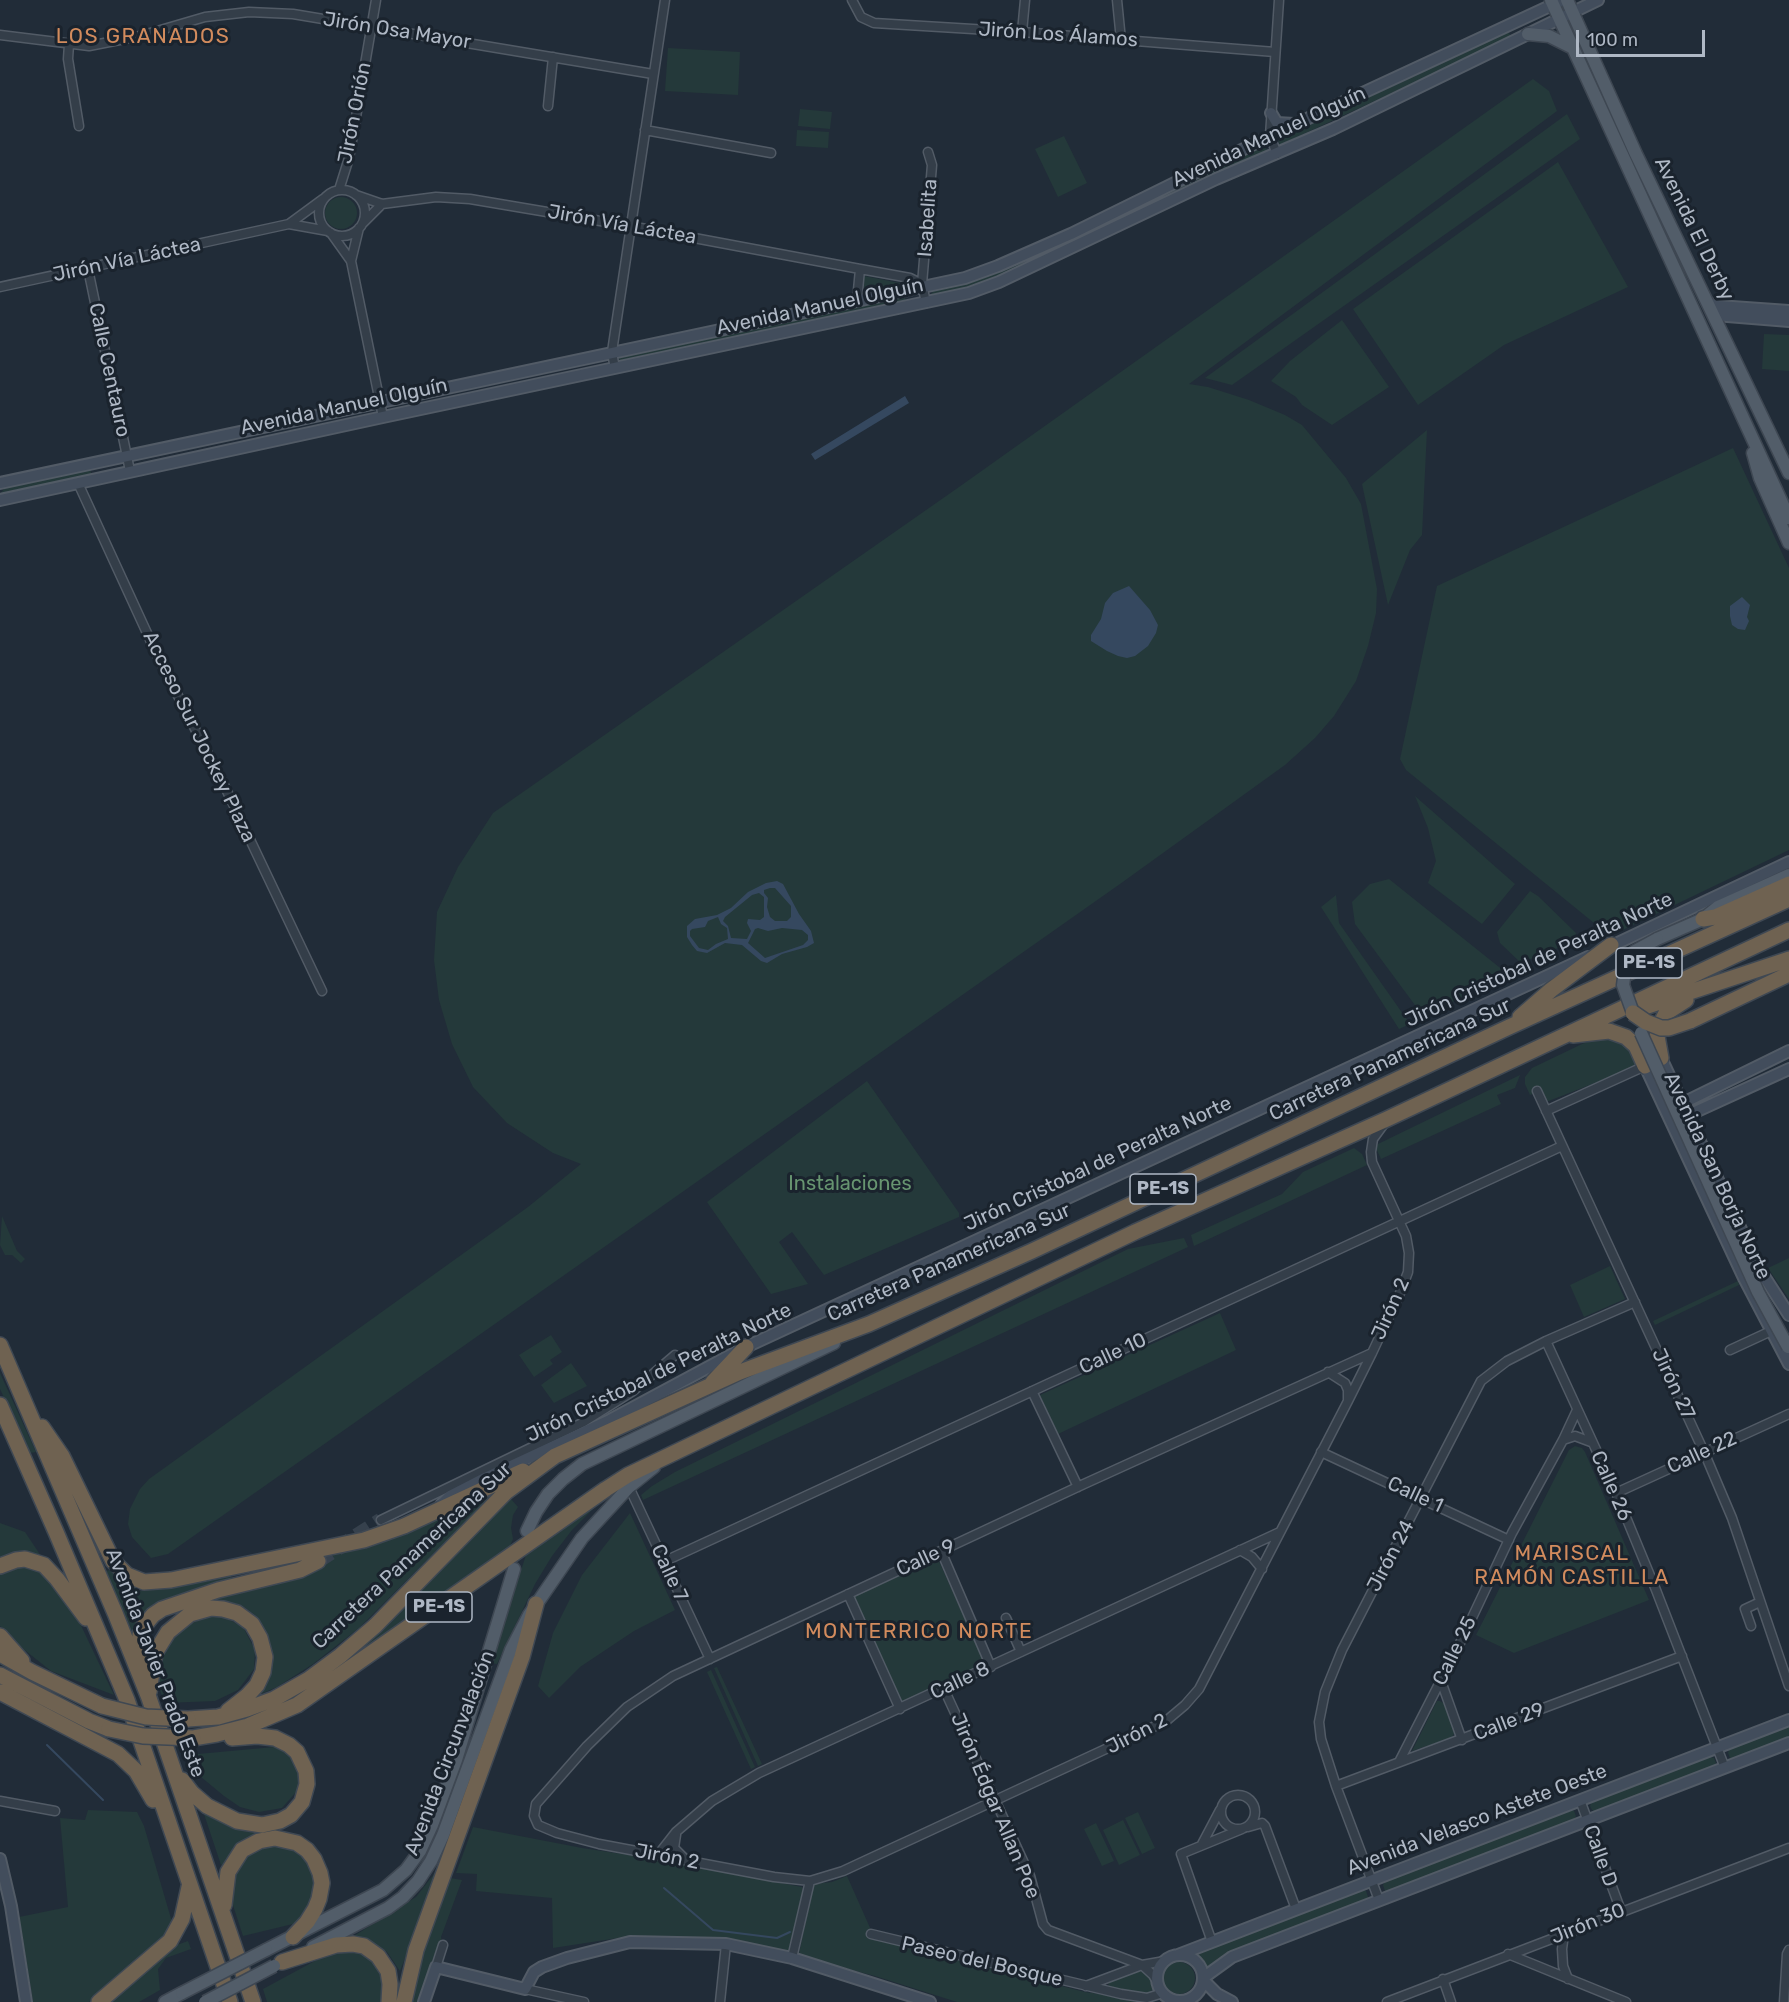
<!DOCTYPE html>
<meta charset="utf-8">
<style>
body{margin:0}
#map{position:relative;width:1789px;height:2002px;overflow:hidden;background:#212c38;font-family:Rubik,sans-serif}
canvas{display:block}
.scale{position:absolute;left:1576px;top:30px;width:129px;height:27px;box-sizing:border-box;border:3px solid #afb8c5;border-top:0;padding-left:8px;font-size:18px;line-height:21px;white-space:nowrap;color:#afb8c5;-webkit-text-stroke:4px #1a232d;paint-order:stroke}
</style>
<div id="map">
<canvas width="1789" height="2002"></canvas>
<div class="scale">100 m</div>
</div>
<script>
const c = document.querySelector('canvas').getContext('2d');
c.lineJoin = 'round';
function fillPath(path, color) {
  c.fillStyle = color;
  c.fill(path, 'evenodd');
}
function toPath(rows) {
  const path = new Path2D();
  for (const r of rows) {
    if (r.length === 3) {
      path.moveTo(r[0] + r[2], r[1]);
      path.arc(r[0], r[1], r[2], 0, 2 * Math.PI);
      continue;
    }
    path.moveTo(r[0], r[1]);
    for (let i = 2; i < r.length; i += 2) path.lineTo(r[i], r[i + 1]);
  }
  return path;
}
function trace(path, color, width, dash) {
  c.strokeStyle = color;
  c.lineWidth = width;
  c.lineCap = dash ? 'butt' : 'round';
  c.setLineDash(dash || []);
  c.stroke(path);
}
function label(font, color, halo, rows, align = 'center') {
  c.font = font + ' Rubik,sans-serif';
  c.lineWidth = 6;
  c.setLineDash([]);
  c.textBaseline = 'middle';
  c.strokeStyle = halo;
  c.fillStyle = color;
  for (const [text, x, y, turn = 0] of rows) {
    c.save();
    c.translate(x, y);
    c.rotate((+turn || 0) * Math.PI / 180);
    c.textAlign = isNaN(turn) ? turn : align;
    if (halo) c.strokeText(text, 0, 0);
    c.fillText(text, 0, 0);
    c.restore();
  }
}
fillPath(toPath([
 [1508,32,1512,37,1280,145,1278,140],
 [668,48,740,52,738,95,665,91],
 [1533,79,1549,91,1557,111,1189,384,1208,387,1249,400,1285,415,1302,425,1346,478,1361,504,1377,589,1376,613,1368,646,1356,681,1334,716,1315,738,1285,765,1120,884,168,1554,151,1558,132,1537,128,1524,130,1509,140,1489,149,1479,528,1207,581,1164,553,1153,507,1123,473,1087,452,1044,439,1000,434,960,437,912,458,867,493,813,959,487],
 [800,109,832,112,830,129,798,126],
 [1567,114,1580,139,1232,385,1205,378],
 [797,130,829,132,828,148,796,146],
 [1064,136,1087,183,1058,197,1035,149],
 [1264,145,1268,152,1082,241,1078,235],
 [1558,162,1628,287,1504,345,1418,405,1353,309],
 [341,213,16],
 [1067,242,1069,246,996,280,940,297,931,297,931,294,935,289,989,275],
 [864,276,900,283,902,286,862,294],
 [905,296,906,303,620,364,619,356],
 [1342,320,1389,387,1332,425,1302,405,1296,397,1271,381,1290,361],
 [1764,334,1789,335,1789,371,1762,369],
 [1427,430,1422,535,1410,550,1388,605,1362,484],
 [1733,448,1789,568,1789,850,1610,936,1406,770,1400,759,1437,586],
 [90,469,92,476,0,494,4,489,11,486],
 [1415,796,1515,884,1482,924,1428,883,1436,861,1428,828],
 [1389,879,1509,975,1423,1016,1355,924,1352,902,1370,884],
 [1530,891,1538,896,1576,933,1575,941,1521,963,1500,943,1497,932],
 [1336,895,1339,923,1410,1024,1399,1029,1321,907],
 [1603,1037,1622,1041,1640,1061,1636,1067,1546,1102,1540,1091,1530,1095,1525,1084,1525,1077,1532,1068,1582,1044],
 [1520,1075,1515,1088,1497,1095,1501,1104,1381,1159,1376,1148,1378,1144],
 [867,1081,959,1213,959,1217,824,1275,792,1232,779,1242,808,1284,771,1294,707,1202],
 [1354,1148,1362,1154,1367,1165,1194,1246,1191,1235,1282,1194,1303,1172],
 [2,1216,17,1251,25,1259,21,1263,12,1255,5,1255,0,1245],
 [1184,1238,1188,1247,643,1500,641,1495,652,1486,675,1472,1128,1249],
 [1789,1258,1789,1299,1768,1268],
 [1610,1266,1625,1299,1584,1317,1570,1285],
 [1738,1281,1739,1285,1655,1325,1653,1321],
 [1220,1313,1236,1350,1058,1434,1040,1395],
 [551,1335,562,1352,550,1360,553,1364,534,1377,519,1355],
 [571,1363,587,1386,554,1403,541,1385],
 [0,1373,36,1452,30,1453,0,1389],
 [1575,1446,1582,1448,1585,1452,1649,1600,1514,1653,1476,1635,1569,1450],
 [499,1488,359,1628,313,1664,277,1687,258,1695,272,1663,271,1649,266,1634,255,1615,241,1605,208,1598,308,1576,335,1554,368,1548],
 [511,1499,518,1507,513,1515,511,1528,513,1539,509,1548,336,1668,365,1644],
 [596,1506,572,1530,552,1556,535,1584,497,1664,491,1663,526,1555],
 [630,1513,675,1610,634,1631,580,1667,549,1698,538,1686,553,1633,582,1575],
 [0,1523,25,1532,43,1559,0,1560],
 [938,1559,986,1666,902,1705,850,1598],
 [8,1566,41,1567,68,1598,114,1695,51,1671,12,1640,0,1626,0,1570],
 [110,1570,141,1591,230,1574,233,1580,168,1601,141,1616,132,1632,106,1571],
 [205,1616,224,1617,243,1627,255,1650,254,1669,238,1690,215,1701,165,1703,157,1683,161,1660,171,1640,184,1628],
 [717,1667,762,1764,758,1766,714,1668],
 [711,1670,755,1767,751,1769,707,1672],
 [1437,1701,1440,1701,1446,1705,1454,1729,1454,1734,1451,1738,1412,1751],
 [1789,1725,1789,1739,1735,1760,1730,1758,1728,1753,1730,1747],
 [274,1747,292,1755,300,1777,297,1791,282,1808,259,1812,240,1807,224,1796,195,1772,187,1755],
 [1708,1756,1714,1758,1716,1763,1713,1768,1597,1812,1592,1810,1590,1806,1592,1800],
 [88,1810,137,1812,144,1826,172,1922,163,1937,89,2002,33,2002,19,1917,68,1907,60,1818,85,1820],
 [1569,1810,1574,1811,1576,1816,1573,1821,1391,1891,1385,1891,1383,1885,1386,1880],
 [1138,1812,1155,1848,1142,1854,1125,1818],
 [204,1814,236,1829,255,1833,256,1835,234,1848,223,1864,221,1865],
 [1123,1820,1140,1855,1119,1865,1103,1830],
 [1096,1823,1114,1861,1102,1866,1084,1829],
 [473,1827,582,1848,662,1860,802,1887,804,1891,790,1952,738,1941,677,1937,618,1938,553,1948,552,1898,476,1891,477,1874,456,1873],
 [273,1842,302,1850,316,1875,313,1905,297,1923,243,1936,229,1893,237,1861],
 [441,1865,400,1971,387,1952,369,1941,349,1939,416,1897],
 [847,1876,875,1939,1085,1992,1158,2002,957,2002,875,1976,801,1957,799,1954,813,1886,814,1884,832,1882],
 [450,1878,462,1880,441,1937,442,1943,420,2002,409,2002,427,1937],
 [1362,1888,1366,1891,1368,1897,1367,1902,1226,1955,1208,1971,1205,1963,1194,1953],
 [188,1941,191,1949,166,1958,158,1969,160,1990,139,2002,109,2002,177,1945],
 [337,1949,363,1951,383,1971,384,2002,267,2002,263,1989],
 [1179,1978,16],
 [1137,1971,1145,1972,1152,1980,1154,1988,1150,1992,1145,1994,1108,1988,1109,1982]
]), '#24393a');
fillPath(toPath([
 [905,396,909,403,815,460,811,454],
 [1129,586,1150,610,1158,625,1156,633,1148,646,1135,656,1127,658,1118,656,1107,651,1091,641,1091,635,1101,619,1105,603,1113,593],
 [1742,597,1750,605,1747,617,1749,621,1745,630,1738,629,1732,625,1730,616,1730,606],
 [777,881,783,884,799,914,811,931,814,943,807,947,782,954,767,963,761,961,742,945,725,943,707,953,697,951,692,945,687,937,687,926,695,919,717,915,731,908,748,892,766,883],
 [770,888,775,888,791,906,791,917,787,921,775,921,770,917,767,907,768,898,764,893,764,890],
 [759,893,764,897,764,917,760,920,748,919,747,923,751,931,747,939,731,938,728,926,723,921,725,917,752,895],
 [718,917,721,924,727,928,728,939,716,944,708,950,699,948,690,936,690,931,692,929,705,927,708,921],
 [758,928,768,931,782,928,802,930,808,935,808,940,803,945,765,958,748,943,755,929]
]), '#35485f');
trace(toPath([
 [47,1745,103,1800],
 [664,1888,713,1930,777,1938,790,1932]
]), '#35485f', 2);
trace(toPath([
 [318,1561,381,1520]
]), '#36414d', 15, [15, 8]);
const street = toPath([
 [852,0,861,17,874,23,1022,32,1275,52],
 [1117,0,1121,40],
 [1022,32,1025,0],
 [0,35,89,46,140,36,205,17,249,12,293,14,653,74],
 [69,44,68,59,79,126],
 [548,106,553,57],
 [645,130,771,153],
 [1277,154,1270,136,1279,0],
 [339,190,349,158,376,0],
 [342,213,23],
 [356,195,382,204,436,197,470,199,630,226,860,269,910,278,922,284,926,303],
 [363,223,382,204],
 [289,224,323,199],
 [331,233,351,261,383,417],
 [351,261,359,228],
 [88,269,130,471],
 [922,284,932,165,928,152],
 [0,287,289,224,328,231],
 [857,301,860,269],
 [615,368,612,353,613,345,665,0],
 [78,483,158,657,225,787,322,991],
 [1537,1091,1704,1452,1732,1518,1789,1686],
 [1546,1111,1645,1066],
 [1546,1341,1616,1493,1656,1590,1725,1768],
 [1730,1350,1771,1331],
 [1372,1353,1084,1484,673,1676,627,1707,587,1746,536,1804,534,1816,538,1825,557,1833,599,1844,774,1877,810,1881,843,1871,1166,1721,1185,1705,1199,1689,1348,1401,1372,1353,1400,1293,1408,1272,1409,1253,1406,1236,1372,1162,1371,1152,1373,1139,1384,1124],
 [1328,1372,1345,1383,1348,1390,1348,1400],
 [1032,1391,1078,1487],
 [1563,1440,1575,1436,1591,1442],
 [1321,1452,1509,1540],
 [629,1487,710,1659],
 [1616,1493,1789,1414],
 [381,1520,582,1423,633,1391,675,1355],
 [1240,1550,1252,1557,1262,1569],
 [941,1551,991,1667],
 [663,1562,1562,1146],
 [848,1594,900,1709],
 [1006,1618,1021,1652],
 [1751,1626,1745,1609,1760,1602],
 [1441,1681,1462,1740],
 [944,1689,1030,1876,1043,1924,1048,1930,1142,1965,1153,1975,1158,1983],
 [1399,1762,1462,1639,1512,1533,1563,1440,1577,1410],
 [1336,1786,1682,1656],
 [1238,1812,17],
 [1580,1800,1621,1911],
 [0,1801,55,1811],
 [1248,1827,1262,1823,1265,1826,1296,1909],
 [676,1835,674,1848,685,1859],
 [1202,1844,1220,1810],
 [658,1855,676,1832,712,1801,759,1773,1280,1532],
 [1379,1900,1336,1786,1321,1739,1319,1722,1325,1692,1342,1650,1481,1381,1507,1361,1546,1341,1635,1302],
 [871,1934,1121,1994,1147,1998,1163,1993],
 [1564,1934,1562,1949,1563,1966,1568,1979],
 [1212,1942,1181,1854,1242,1829],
 [1508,1954,1626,2002],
 [792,1958,810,1881],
 [436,1967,443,1945],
 [1443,1979,1451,2002],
 [1086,1986,1142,1965,1165,1961],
 [525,1989,584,2002],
 [720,2002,726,1944],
 [1387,2002,1789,1848],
 [1784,2002,1787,1954,1789,1950]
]);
const secondary = toPath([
 [1271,113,1277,123,1294,124],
 [1708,303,1718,306,1789,311],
 [1715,315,1789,321],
 [0,483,965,278,998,266,1071,234,1270,136,1563,0],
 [0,500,383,417,969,293,999,282,1216,179,1333,129,1598,0],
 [1605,949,1789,862],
 [1661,1058,1760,1270,1789,1315],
 [1645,1066,1744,1278,1789,1364],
 [1677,1106,1789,1051],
 [1682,1118,1789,1069],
 [441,1505,450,1496,485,1478,610,1420,746,1347,1588,957],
 [0,1859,11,1906,26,2002],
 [1178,1955,1789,1720],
 [1180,1978,23],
 [1203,1978,1232,1957,1789,1743],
 [1203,1980,1217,1994,1232,2002],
 [424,2002,436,1967,525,1989,534,1972,542,1967,567,1958,630,1942,726,1944,792,1958,930,2002]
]);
const primary = toPath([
 [1551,0,1789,518],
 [1567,0,1636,154,1789,473],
 [1528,34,1549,36,1571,47],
 [1753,453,1760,478,1789,543],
 [1657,939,1703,919,1718,907,1789,875],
 [527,1531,536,1512,548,1494,563,1479,582,1464,834,1343],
 [313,1947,388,1908,403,1897,418,1881,431,1861,443,1835,511,1650,529,1615,582,1538,629,1487,654,1467],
 [266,1950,383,1890,406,1870,420,1851,432,1825,456,1760,514,1569],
 [165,2002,182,1993]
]);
const highway = toPath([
 [1703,919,1715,917,1789,884],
 [1633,1011,1789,959],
 [1520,1017,1551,990,1611,945],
 [1690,1021,1789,974],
 [1573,1035,1609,1031,1626,1037,1636,1046,1645,1066],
 [1661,1058,1657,1036,1660,1025,1666,1013,1686,1000],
 [0,1345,115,1613,149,1698,253,2002],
 [713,1382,746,1347],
 [0,1405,56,1532,127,1700,230,2002],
 [42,1427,62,1456,113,1561,127,1575,144,1582,171,1580,364,1540,404,1526,523,1471],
 [0,1566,16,1560,25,1559,44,1565,57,1579,86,1618],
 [0,1636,22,1661],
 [0,1654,32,1672,102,1706],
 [139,1664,140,1635,144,1626,153,1615,162,1609,218,1590,300,1570,318,1561],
 [0,1675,89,1721,109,1729],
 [0,1692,118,1754,136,1771,153,1800],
 [149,1692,155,1653,168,1632,190,1614,211,1608,223,1609,237,1613,252,1624,260,1638,265,1657,263,1672,257,1685,247,1696,228,1711],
 [188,1719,218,1717,247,1709,274,1699,309,1679,340,1656,375,1626,506,1492,555,1456,740,1372,869,1324,1032,1251,1509,1027,1789,899],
 [193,1738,217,1734,248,1726,297,1705,606,1489,628,1475,1135,1232,1387,1119,1789,930],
 [182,1780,192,1793,207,1806,237,1821,262,1825,280,1821,291,1815,302,1802,307,1784,306,1771,297,1752,289,1745,275,1738,257,1736,232,1738],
 [224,1905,228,1872,242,1850,259,1841,275,1838,297,1843,307,1850,314,1859,320,1873,322,1883,319,1899,315,1909,307,1922,293,1937],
 [282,1962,336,1945,353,1944,364,1946,378,1956,388,1971,390,1984,389,2002],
 [99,2002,170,1941,182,1919,189,1887],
 [404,2002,416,1950,522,1657,536,1604]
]);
trace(street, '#525b66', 11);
trace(secondary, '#525b66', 14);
trace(primary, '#3e4752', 15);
trace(highway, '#3f4853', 18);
trace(street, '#343e49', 8);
trace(secondary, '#424d5c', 10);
trace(primary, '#525d69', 12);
trace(highway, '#6f6251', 15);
const primaryBridge = toPath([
 [1633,1013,1623,985,1626,964,1635,951,1657,939],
 [1641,1033,1758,1292,1788,1347],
 [182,1993,266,1950],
 [205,2002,274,1966]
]);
const highwayBridge = toPath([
 [1633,1013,1646,1022,1661,1028,1669,1028,1690,1021],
 [102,1706,146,1717,188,1719],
 [109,1729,143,1736,193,1738]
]);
trace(primaryBridge, '#3e4752', 15, []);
trace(highwayBridge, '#3f4853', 18, []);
trace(primaryBridge, '#525d69', 12);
trace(highwayBridge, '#6f6251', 15);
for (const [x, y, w] of [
 [1649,963,66],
 [1163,1189,66],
 [439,1607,66]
]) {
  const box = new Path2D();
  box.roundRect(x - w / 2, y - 15, w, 30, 4.5);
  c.fillStyle = '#1a232d';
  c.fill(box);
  trace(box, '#afb8c5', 1.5);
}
label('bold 18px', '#afb8c5', null, [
 ["PE-1S",1649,963],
 ["PE-1S",1163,1189],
 ["PE-1S",439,1607]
]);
label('20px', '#afb8c5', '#1a232d', [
 ["Jirón Osa Mayor",397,31,9],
 ["Jirón Los Álamos",1058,35,4],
 ["Jirón Orión",355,113,-79],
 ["Avenida Manuel Olguín",1269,137,-25],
 ["Isabelita",928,218,-86],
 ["Jirón Vía Láctea",622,225,10],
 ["Avenida El Derby",1694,229,64],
 ["Jirón Vía Láctea",127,260,-12],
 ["Avenida Manuel Olguín",820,307,-12],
 ["Calle Centauro",109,370,78],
 ["Avenida Manuel Olguín",344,407,-12],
 ["Acceso Sur Jockey Plaza",199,737,64],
 ["Jirón Cristobal de Peralta Norte",1539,960,-25],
 ["Carretera Panamericana Sur",1390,1060,-25],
 ["Jirón Cristobal de Peralta Norte",1098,1164,-25],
 ["Avenida San Borja Norte",1717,1176,65],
 ["Carretera Panamericana Sur",949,1263,-24],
 ["Jirón 2",1391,1309,-66],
 ["Calle 10",1113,1354,-25],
 ["Jirón Cristobal de Peralta Norte",659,1373,-26],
 ["Jirón 27",1673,1384,65],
 ["Calle 22",1702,1453,-25],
 ["Calle 26",1611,1486,66],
 ["Calle 1",1415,1495,25],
 ["Carretera Panamericana Sur",412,1556,-43],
 ["Jirón 24",1391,1556,-62],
 ["Calle 9",926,1558,-25],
 ["Calle 7",669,1573,65],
 ["Calle 25",1455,1651,-64],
 ["Avenida Javier Prado Este",155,1663,69],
 ["Calle 8",960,1681,-25],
 ["Calle 29",1509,1722,-21],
 ["Jirón 2",1137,1734,-27],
 ["Avenida Circunvalación",450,1753,-69],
 ["Jirón Édgar Allan Poe",995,1806,67],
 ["Avenida Velasco Astete Oeste",1477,1820,-21],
 ["Calle D",1600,1856,70],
 ["Jirón 2",667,1857,11],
 ["Jirón 30",1588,1924,-22],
 ["Paseo del Bosque",982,1962,13]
]);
label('20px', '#679570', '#1a232d', [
 ["Instalaciones",850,1184]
]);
c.letterSpacing = '1.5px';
label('21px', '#d28b5d', '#1a232d', [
 ["LOS GRANADOS",143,37],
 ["MARISCAL",1572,1554],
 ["RAMÓN CASTILLA",1572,1578],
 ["MONTERRICO NORTE",919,1632]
]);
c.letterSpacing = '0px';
</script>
